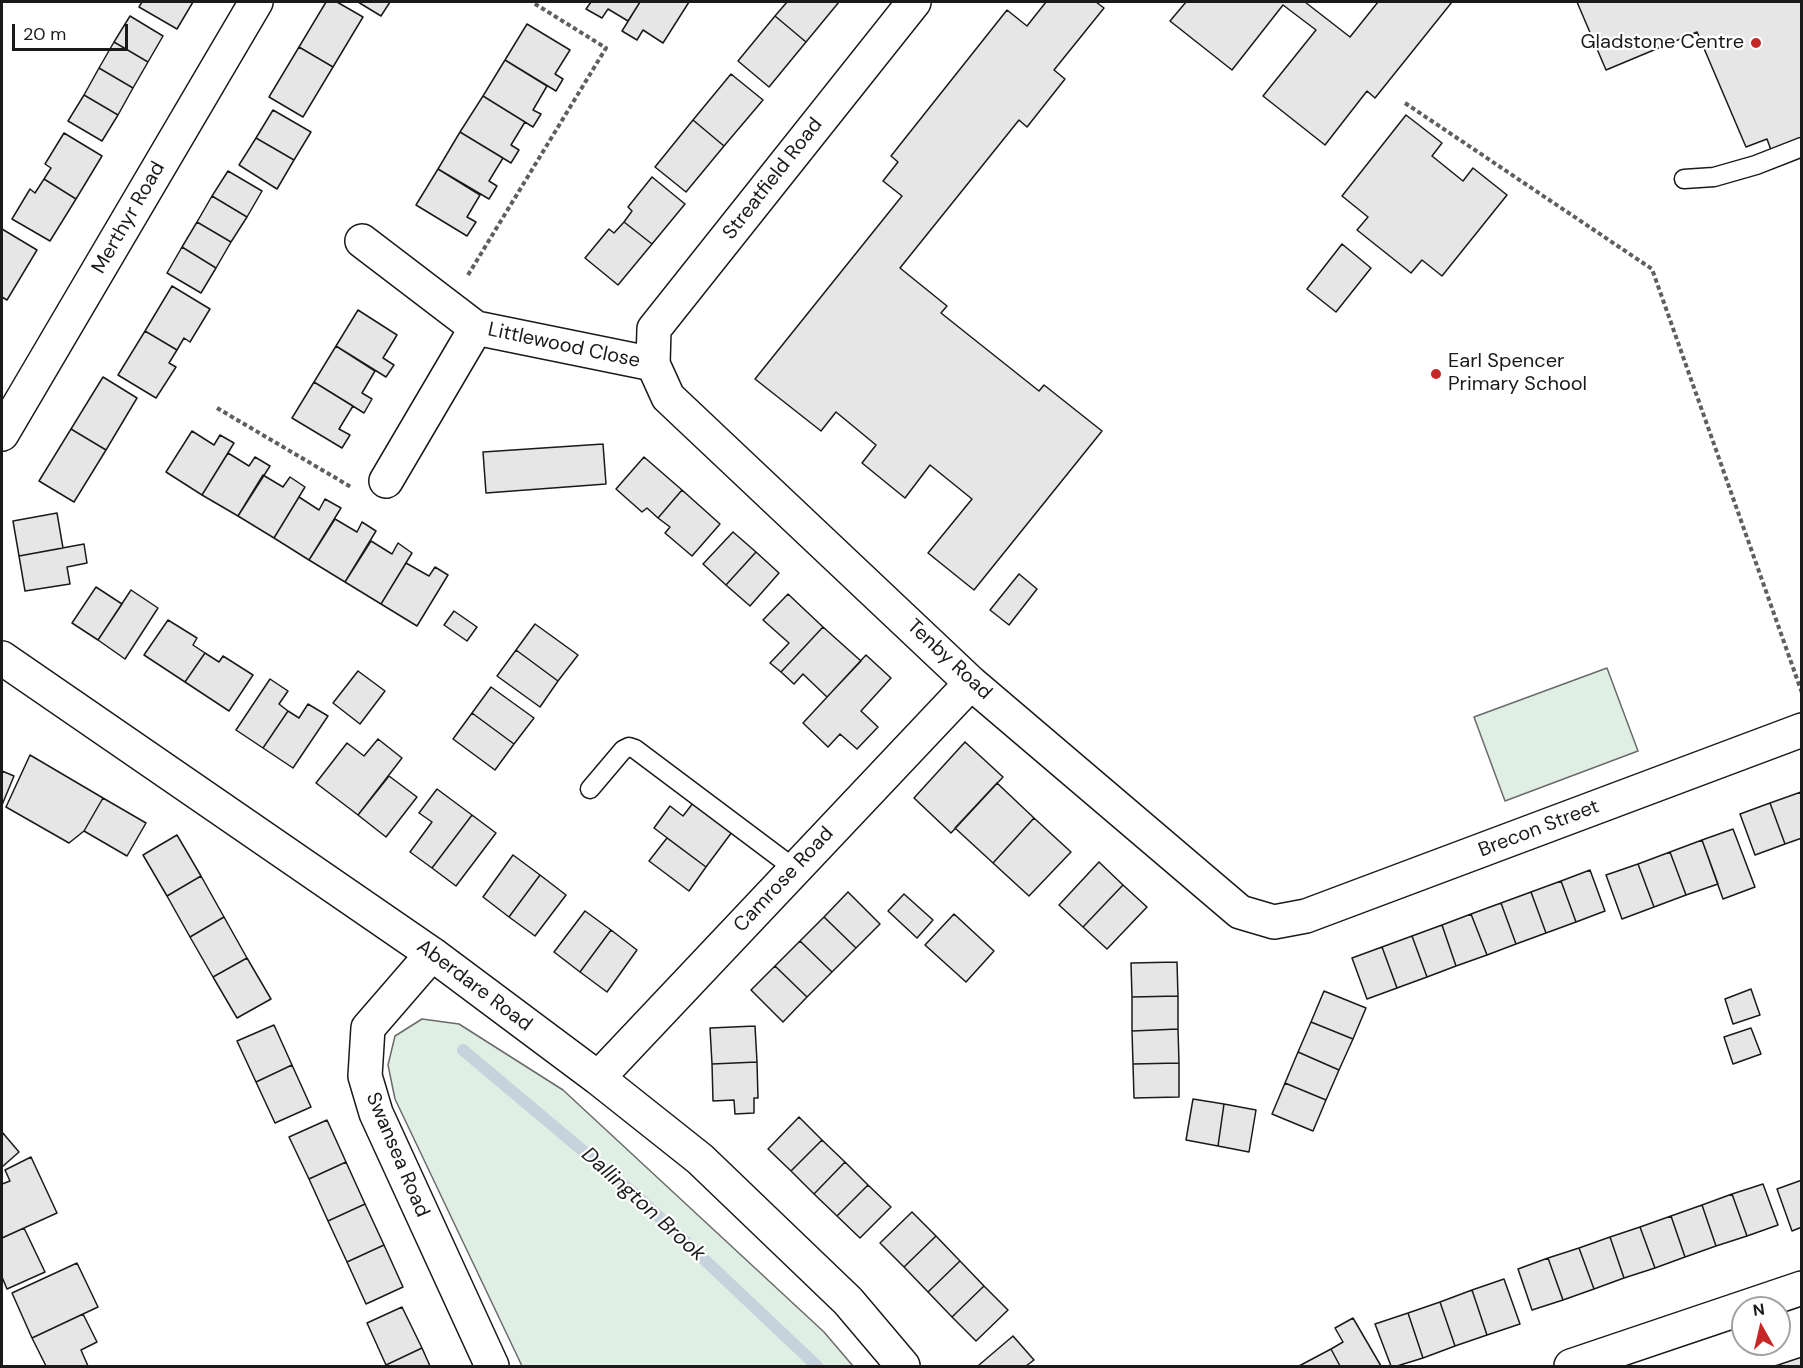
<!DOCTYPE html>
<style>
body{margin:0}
#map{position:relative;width:1803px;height:1368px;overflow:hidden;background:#fff;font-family:"DM Sans",sans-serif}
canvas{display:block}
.frame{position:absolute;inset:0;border:3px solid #1a1a1a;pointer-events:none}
.north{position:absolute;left:1731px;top:1296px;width:60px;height:60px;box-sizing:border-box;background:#fff;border:2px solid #a3a3a3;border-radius:50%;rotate:352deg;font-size:16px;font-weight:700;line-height:24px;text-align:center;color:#1a1a1a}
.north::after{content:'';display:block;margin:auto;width:21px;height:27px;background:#c62828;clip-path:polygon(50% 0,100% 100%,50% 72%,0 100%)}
.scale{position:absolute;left:12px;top:24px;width:116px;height:27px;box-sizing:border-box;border:3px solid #1a1a1a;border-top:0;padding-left:8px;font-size:18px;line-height:21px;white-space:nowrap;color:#1a1a1a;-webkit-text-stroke:4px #fff;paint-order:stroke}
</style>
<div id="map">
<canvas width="1803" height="1368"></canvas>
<div class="frame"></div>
<div class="north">N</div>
<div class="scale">20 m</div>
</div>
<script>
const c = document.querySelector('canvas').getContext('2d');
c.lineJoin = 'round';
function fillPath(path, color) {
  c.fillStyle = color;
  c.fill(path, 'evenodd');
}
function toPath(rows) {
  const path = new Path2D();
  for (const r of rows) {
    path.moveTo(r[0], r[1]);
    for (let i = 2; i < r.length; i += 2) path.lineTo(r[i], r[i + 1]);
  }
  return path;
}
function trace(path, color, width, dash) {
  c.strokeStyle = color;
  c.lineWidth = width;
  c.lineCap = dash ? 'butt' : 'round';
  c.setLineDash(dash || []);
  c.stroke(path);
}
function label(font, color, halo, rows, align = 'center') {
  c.font = font + ' "DM Sans",sans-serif';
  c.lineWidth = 4.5;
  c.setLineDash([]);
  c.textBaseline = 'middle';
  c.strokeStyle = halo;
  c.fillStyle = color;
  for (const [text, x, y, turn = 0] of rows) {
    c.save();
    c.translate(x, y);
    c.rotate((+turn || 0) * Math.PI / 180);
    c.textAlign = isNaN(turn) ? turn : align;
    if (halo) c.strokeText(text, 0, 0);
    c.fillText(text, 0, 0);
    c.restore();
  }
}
const green = toPath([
 [1607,668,1638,751,1505,801,1474,717,1607,668],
 [422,1019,459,1024,563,1090,824,1332,853,1366,522,1366,395,1099,388,1065,395,1036,422,1019]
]);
fillPath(green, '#e0efe3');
trace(green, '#6a6a6a', 1.5);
trace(toPath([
 [463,1050,638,1197,817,1366]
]), '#c6d2dc', 12);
const building = toPath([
 [142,2,193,2,177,29,139,7,142,2],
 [326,2,337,2,363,17,333,67,299,47,326,2],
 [358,2,390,2,381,16,358,2],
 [591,2,640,2,628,21,608,9,602,18,586,9,591,2],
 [640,2,689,2,663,43,643,30,637,40,622,31,640,2],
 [787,2,839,2,806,42,775,16,787,2],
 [1046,2,1096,2,1104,8,1054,70,1065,79,1027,127,1019,120,900,268,947,306,941,313,1039,391,1044,385,1102,431,974,590,928,553,972,499,930,465,905,498,862,463,876,445,836,412,821,431,755,379,902,196,883,181,898,162,891,156,1007,10,1027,26,1046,2],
 [1186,2,1305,2,1350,37,1378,2,1452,2,1375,98,1367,91,1325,145,1263,96,1316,30,1283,5,1232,70,1170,21,1186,2],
 [1577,2,1801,2,1802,137,1771,150,1767,139,1746,147,1697,32,1606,70,1577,2],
 [130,16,163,36,148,62,114,42,130,16],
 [775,16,806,42,769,87,738,61,775,16],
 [527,24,570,50,555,74,563,79,556,91,505,60,527,24],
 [114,42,148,62,133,88,99,68,114,42],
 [299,47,333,67,303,117,269,97,299,47],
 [505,60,547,86,533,110,541,114,533,127,483,96,505,60],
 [99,68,133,88,118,115,84,95,99,68],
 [731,74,763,100,724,146,693,120,731,74],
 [84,95,118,115,102,141,68,121,84,95],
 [483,96,525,122,511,145,519,150,511,163,460,132,483,96],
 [273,110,311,132,294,160,256,138,273,110],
 [1406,115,1442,143,1432,156,1463,181,1473,168,1507,195,1442,276,1422,260,1411,273,1357,230,1368,217,1342,196,1406,115],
 [693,120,724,146,686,192,655,167,693,120],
 [460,132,503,158,489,181,497,186,489,199,438,169,460,132],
 [64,133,102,156,76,199,44,179,51,168,45,164,64,133],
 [256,138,294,160,277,189,239,165,256,138],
 [438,169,480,195,467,217,476,222,467,236,416,205,438,169],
 [228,171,262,191,247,217,212,196,228,171],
 [652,177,685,204,652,244,624,222,632,211,628,207,652,177],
 [44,179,76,199,50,241,12,219,30,189,35,193,44,179],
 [212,196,247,217,231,242,197,222,212,196],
 [197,222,231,242,216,268,182,247,197,222],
 [624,222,652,244,618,285,585,258,609,229,614,233,624,222],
 [2,229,37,250,7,300,2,297,2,229],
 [1342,244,1371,268,1336,312,1307,289,1342,244],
 [182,247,216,268,201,293,167,273,182,247],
 [172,286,210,309,190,342,184,338,177,350,145,331,172,286],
 [358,310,397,335,383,358,394,365,386,377,336,346,358,310],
 [145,331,177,350,169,363,176,367,156,398,118,375,145,331],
 [336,346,375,371,362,393,372,399,364,413,314,382,336,346],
 [103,377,137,398,106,450,71,429,103,377],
 [314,382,353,406,339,429,350,435,342,448,292,418,314,382],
 [71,429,106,450,74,502,39,481,71,429],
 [192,431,214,445,220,435,234,443,202,495,166,472,192,431],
 [603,444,606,484,486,493,483,452,603,444],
 [228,453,249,466,255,457,270,466,238,516,202,495,228,453],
 [644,457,682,490,658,518,647,508,642,512,616,489,644,457],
 [263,475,283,487,290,477,305,487,274,538,238,516,263,475],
 [682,490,720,524,692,556,665,533,670,527,658,518,682,490],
 [299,497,319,510,325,499,341,508,309,560,274,538,299,497],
 [57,513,63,548,19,556,13,521,57,513],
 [335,519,357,532,362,522,376,531,345,582,309,560,335,519],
 [733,532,756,552,726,585,703,564,733,532],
 [371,541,392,554,398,543,412,553,381,604,345,582,371,541],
 [84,544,87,563,67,567,70,584,25,591,19,556,84,544],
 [756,552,779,573,750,606,726,585,756,552],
 [406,563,429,576,435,567,448,575,417,626,381,604,406,563],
 [1019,574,1037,589,1009,625,990,610,1019,574],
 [96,587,122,604,98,640,72,623,96,587],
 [131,590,158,608,125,659,98,640,131,590],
 [788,594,823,627,781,672,770,663,789,643,763,620,788,594],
 [454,611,477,627,467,641,444,625,454,611],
 [168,620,197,638,193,645,205,653,185,682,144,655,168,620],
 [535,624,578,655,558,681,516,650,535,624],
 [823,627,861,661,827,697,803,674,794,684,781,672,823,627],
 [516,650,558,681,540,707,497,676,516,650],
 [205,653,219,662,223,656,253,675,229,711,185,682,205,653],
 [866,655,891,678,861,711,878,727,857,749,840,734,828,747,803,723,866,655],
 [358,671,385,691,360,724,333,703,358,671],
 [270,679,288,691,279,704,288,711,263,748,236,730,270,679],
 [491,687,534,718,514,744,472,713,491,687],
 [308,704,328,716,293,768,263,748,288,711,299,718,308,704],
 [472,713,514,744,495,770,453,739,472,713],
 [378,739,402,758,358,815,316,783,347,743,364,756,378,739],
 [965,742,1003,777,951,833,914,798,965,742],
 [30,755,103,798,84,831,69,843,6,807,30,755],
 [2,771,14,776,2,805,2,771],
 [389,776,417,797,386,837,358,815,389,776],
 [997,783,1034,818,993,863,955,828,997,783],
 [437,789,472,815,432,868,410,852,432,822,419,813,437,789],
 [1801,792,1802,838,1785,844,1770,803,1801,792],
 [103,798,146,823,127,856,84,831,103,798],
 [693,803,732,832,706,867,654,828,670,806,683,816,693,803],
 [1770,803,1785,844,1755,855,1740,814,1770,803],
 [472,815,496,833,456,886,432,868,472,815],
 [1034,818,1071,852,1029,896,993,863,1034,818],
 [1733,829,1755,887,1723,899,1702,840,1733,829],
 [177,835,201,876,167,896,143,855,177,835],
 [667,838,706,867,689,891,649,861,667,838],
 [1702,840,1718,884,1686,895,1670,852,1702,840],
 [1670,852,1686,895,1654,907,1638,864,1670,852],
 [513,855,540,875,509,917,483,897,513,855],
 [1099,862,1123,885,1083,927,1059,905,1099,862],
 [1638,864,1654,907,1622,919,1606,875,1638,864],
 [1590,870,1605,911,1576,922,1561,881,1590,870],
 [540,875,566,895,535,936,509,917,540,875],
 [201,876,224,917,190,937,167,896,201,876],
 [1561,881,1576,922,1546,933,1531,892,1561,881],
 [1123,885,1147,907,1107,949,1083,927,1123,885],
 [848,892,880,924,856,948,824,917,848,892],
 [1531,892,1546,933,1516,944,1501,903,1531,892],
 [904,894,933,920,917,938,888,911,904,894],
 [1501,903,1516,944,1487,955,1471,914,1501,903],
 [585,911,611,930,580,972,554,952,585,911],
 [954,914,994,951,966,982,925,945,954,914],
 [1471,914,1487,955,1456,966,1442,925,1471,914],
 [224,917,247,958,213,977,190,937,224,917],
 [824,917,856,948,832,972,800,941,824,917],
 [1442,925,1456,966,1427,977,1412,936,1442,925],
 [611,930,637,950,607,992,580,972,611,930],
 [1412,936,1427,977,1397,988,1382,947,1412,936],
 [800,941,832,972,807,997,775,966,800,941],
 [1382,947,1397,988,1367,999,1352,958,1382,947],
 [247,958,271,999,237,1018,213,977,247,958],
 [1177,962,1178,996,1132,997,1131,963,1177,962],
 [775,966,807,997,783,1022,751,990,775,966],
 [1751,989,1760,1015,1733,1024,1725,999,1751,989],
 [1324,991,1366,1008,1353,1039,1311,1022,1324,991],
 [1178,996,1178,1029,1132,1031,1132,997,1178,996],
 [1311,1022,1353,1039,1339,1070,1298,1052,1311,1022],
 [274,1025,292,1065,256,1082,237,1041,274,1025],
 [755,1026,757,1062,712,1064,710,1028,755,1026],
 [1751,1028,1761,1054,1733,1064,1724,1037,1751,1028],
 [1178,1029,1179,1063,1133,1064,1132,1031,1178,1029],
 [1298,1052,1339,1070,1326,1100,1285,1083,1298,1052],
 [757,1062,758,1098,754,1098,754,1113,735,1114,734,1100,713,1101,712,1064,757,1062],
 [1179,1063,1179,1097,1134,1098,1133,1064,1179,1063],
 [292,1065,311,1107,275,1123,256,1082,292,1065],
 [1285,1083,1326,1100,1313,1131,1272,1114,1285,1083],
 [1193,1099,1224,1104,1218,1146,1186,1140,1193,1099],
 [1224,1104,1256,1110,1249,1152,1218,1146,1224,1104],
 [799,1117,822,1140,791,1171,768,1149,799,1117],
 [327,1120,346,1162,309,1179,289,1137,327,1120],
 [2,1132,19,1152,2,1167,2,1132],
 [822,1140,845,1162,814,1194,791,1171,822,1140],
 [31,1157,57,1213,2,1238,2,1184,10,1181,5,1170,31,1157],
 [346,1162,365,1204,328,1221,309,1179,346,1162],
 [845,1162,868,1185,837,1216,814,1194,845,1162],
 [1802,1180,1802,1227,1792,1231,1777,1189,1802,1180],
 [1763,1184,1778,1225,1747,1236,1732,1194,1763,1184],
 [868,1185,891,1207,860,1238,837,1216,868,1185],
 [1732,1194,1747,1236,1716,1246,1702,1205,1732,1194],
 [365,1204,384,1245,347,1262,328,1221,365,1204],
 [1702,1205,1716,1246,1685,1257,1671,1216,1702,1205],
 [912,1212,936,1236,904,1267,880,1243,912,1212],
 [1671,1216,1685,1257,1655,1268,1640,1227,1671,1216],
 [1640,1227,1655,1268,1624,1278,1610,1237,1640,1227],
 [24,1228,45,1272,7,1289,2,1277,2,1238,24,1228],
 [936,1236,960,1261,928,1292,904,1267,936,1236],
 [1610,1237,1624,1278,1594,1289,1579,1248,1610,1237],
 [384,1245,403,1287,366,1304,347,1262,384,1245],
 [1579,1248,1594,1289,1563,1300,1548,1258,1579,1248],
 [1548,1258,1563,1300,1532,1310,1518,1269,1548,1258],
 [960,1261,984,1286,952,1317,928,1292,960,1261],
 [77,1263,98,1307,32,1338,12,1293,77,1263],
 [1504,1279,1520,1324,1487,1335,1472,1290,1504,1279],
 [984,1286,1008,1310,976,1341,952,1317,984,1286],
 [1472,1290,1487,1335,1455,1346,1440,1302,1472,1290],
 [1440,1302,1455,1346,1423,1358,1408,1313,1440,1302],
 [402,1307,422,1348,386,1365,367,1323,402,1307],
 [1408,1313,1423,1358,1397,1366,1391,1366,1375,1324,1408,1313],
 [83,1314,97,1342,81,1350,88,1366,46,1366,32,1338,83,1314],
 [1353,1318,1381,1366,1340,1366,1331,1349,1343,1342,1335,1328,1353,1318],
 [1013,1336,1034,1360,1026,1366,981,1366,979,1365,1013,1336],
 [422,1348,430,1366,387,1366,386,1365,422,1348],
 [1331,1349,1340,1366,1299,1366,1331,1349],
 [1802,1357,1802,1366,1774,1366,1778,1365,1802,1357]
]);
fillPath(building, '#e6e6e6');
trace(building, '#1a1a1a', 1.5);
const lane = toPath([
 [1684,179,1714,177,1756,165,1802,147],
 [590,789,623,750,629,747,635,749,795,869]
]);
const street = toPath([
 [914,2,654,329,653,364,668,397,971,683,1240,912,1274,922,1306,916,1802,730],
 [362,241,476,328,653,364],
 [2,434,256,2],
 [386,481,476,328],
 [2,658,432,954,598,1078,700,1159,848,1301,903,1366],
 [432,954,368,1028,365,1076,376,1113,492,1366],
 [598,1078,971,683],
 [1571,1366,1802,1288]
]);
trace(lane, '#1a1a1a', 21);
trace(street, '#1a1a1a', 36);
trace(toPath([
 [1405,103,1652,269,1802,693],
 [468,275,606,48,532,2],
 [217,408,351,487]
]), '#5f5f5f', 4, [4.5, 3]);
trace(lane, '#fff', 18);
trace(street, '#fff', 33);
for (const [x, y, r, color] of [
 [1756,43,6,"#c62828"],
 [1436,374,6,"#c62828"]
]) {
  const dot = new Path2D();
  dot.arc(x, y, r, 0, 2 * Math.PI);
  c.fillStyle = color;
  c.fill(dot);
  trace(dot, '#fff', 2);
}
label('20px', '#1a1a1a', '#fff', [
 ["Gladstone Centre",1744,43],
 ["Earl Spencer",1448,362,"left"],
 ["Primary School",1448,385,"left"]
], 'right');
label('20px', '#1a1a1a', '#fff', [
 ["Streatfield Road",773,179,-52],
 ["Merthyr Road",129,218,-60],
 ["Littlewood Close",564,346,12],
 ["Tenby Road",949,660,43],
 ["Brecon Street",1539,829,-21],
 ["Camrose Road",784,880,-47],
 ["Aberdare Road",474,986,37],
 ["Swansea Road",397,1155,67]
]);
label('italic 21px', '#1a1a1a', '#fff', [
 ["Dallington Brook",643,1205,42]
]);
</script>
